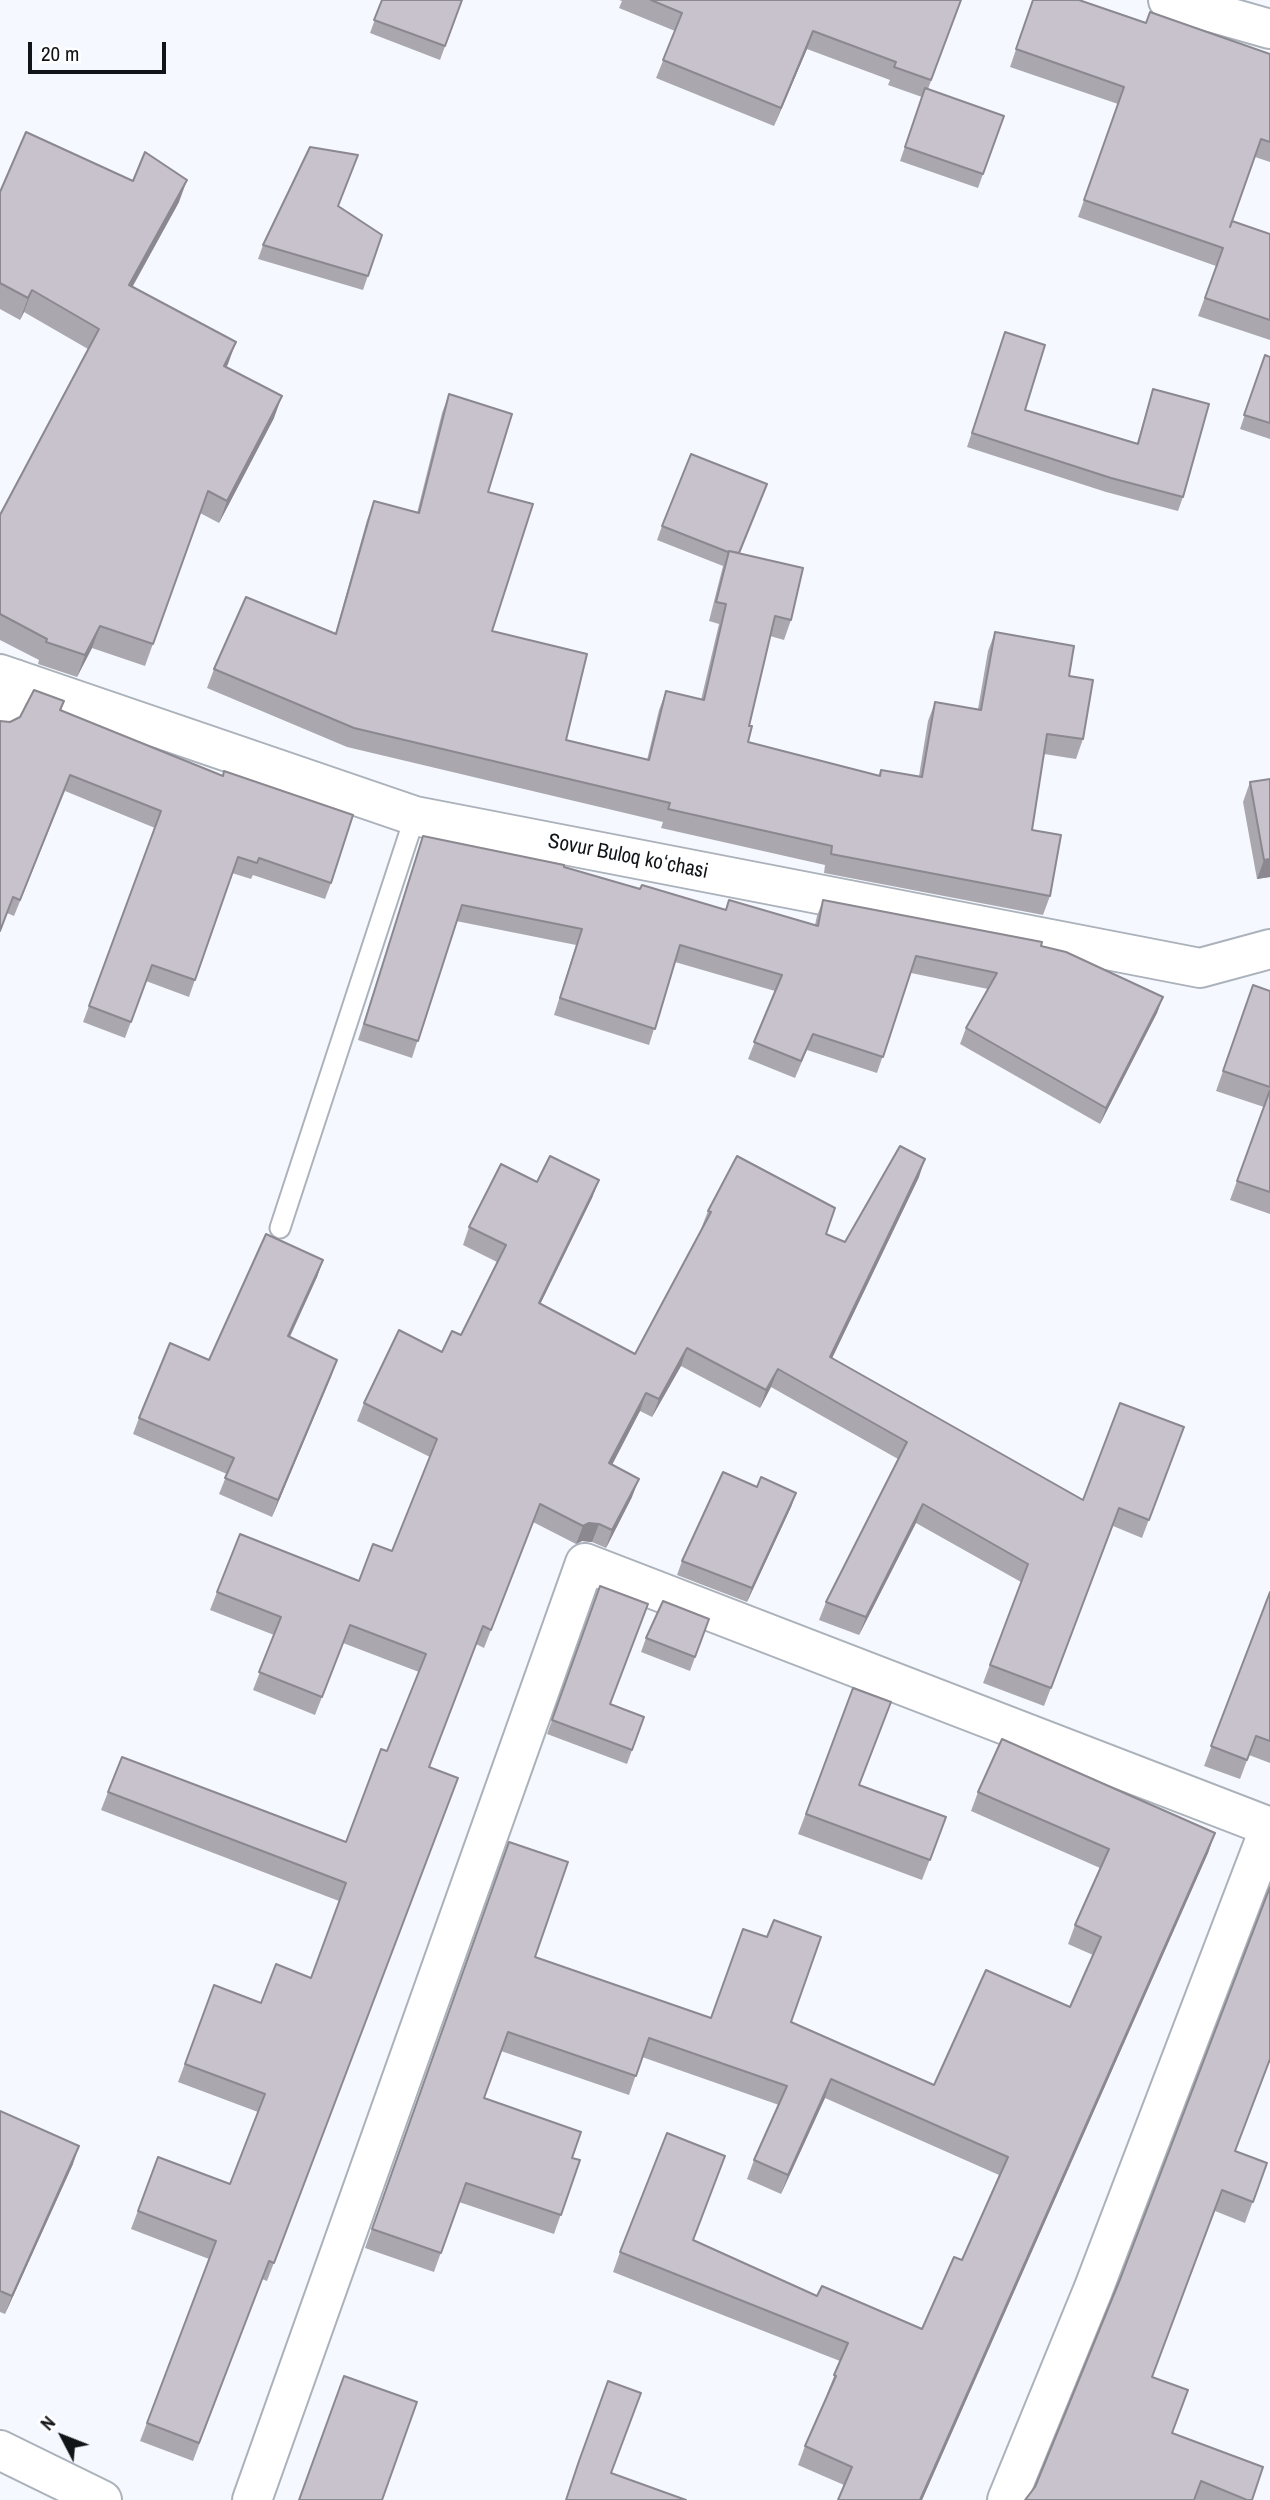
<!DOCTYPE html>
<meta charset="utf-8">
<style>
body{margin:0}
#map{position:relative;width:1270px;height:2500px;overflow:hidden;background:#f5f9ff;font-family:"Archivo Narrow",sans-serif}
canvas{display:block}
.north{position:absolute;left:28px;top:2402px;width:70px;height:70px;-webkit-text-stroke:5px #fff;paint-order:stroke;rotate:312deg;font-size:19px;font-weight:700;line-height:28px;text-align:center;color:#121518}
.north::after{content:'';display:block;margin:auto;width:24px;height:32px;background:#121518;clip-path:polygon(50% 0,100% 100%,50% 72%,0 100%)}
.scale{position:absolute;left:28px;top:42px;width:138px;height:32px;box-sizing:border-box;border:4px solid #121518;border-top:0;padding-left:9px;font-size:21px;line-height:24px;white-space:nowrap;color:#121518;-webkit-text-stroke:5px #fff;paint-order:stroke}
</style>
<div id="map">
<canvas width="1270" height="2500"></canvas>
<div class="north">N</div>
<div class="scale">20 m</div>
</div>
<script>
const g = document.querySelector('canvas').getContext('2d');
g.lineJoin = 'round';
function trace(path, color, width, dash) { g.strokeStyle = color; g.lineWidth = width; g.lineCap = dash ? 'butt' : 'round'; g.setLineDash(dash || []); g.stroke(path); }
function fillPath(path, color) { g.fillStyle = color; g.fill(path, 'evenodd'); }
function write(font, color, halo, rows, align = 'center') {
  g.font = font + ' "Archivo Narrow",sans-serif'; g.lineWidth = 7; g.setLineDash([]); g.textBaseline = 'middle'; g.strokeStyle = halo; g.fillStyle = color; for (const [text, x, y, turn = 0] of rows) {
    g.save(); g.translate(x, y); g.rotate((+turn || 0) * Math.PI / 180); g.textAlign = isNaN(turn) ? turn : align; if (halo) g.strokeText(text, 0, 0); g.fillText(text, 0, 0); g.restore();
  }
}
const service = new Path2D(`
 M280,1228L415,816`);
const minor = new Path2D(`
 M1168,0L1270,29
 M0,674L415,816L1200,968L1270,949
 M0,717L15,679
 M0,2450L102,2500
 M252,2500L585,1563L1270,1827
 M1007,2500L1093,2290L1270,1827`);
trace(service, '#acb2bb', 23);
trace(minor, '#acb2bb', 42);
trace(service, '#fff', 19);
trace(minor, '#fff', 38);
fillPath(new Path2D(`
 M382,0H462L440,60L370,33Z
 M619,0H961L928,89L1004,116L978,188L900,161L922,97L888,85L890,80L807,49L774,126L656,78L675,31L619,8L622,1Z
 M1033,0L1146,23L1270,54V162L1255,157L1230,227L1270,234V340L1198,316L1216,266L1078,217L1118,104L1010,67Z
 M0,192L179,202L133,286L226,367L274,418L219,523L200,513L145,666L92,648L77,677L38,664L39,660L0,640V515L88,349L24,312L20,320L0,309Z
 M338,206L382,235L363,290L258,259L263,245Z
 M1005,332L1025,410L1137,443L1153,389L1183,497L1178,511L1106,492L967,447Z
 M1265,355L1270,357V439L1240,429Z
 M449,394L488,492L492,631L566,740L647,760L659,710L666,691L701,700L719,624L709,621L723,566L657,540L662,526L739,554L791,620L784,640L770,636L749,726L748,742L878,776L881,770L919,776L928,721L935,702L978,709L988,651L995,632L1069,676L1083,739L1076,759L1044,754L1032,830L1050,896L1043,915L824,873L825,865L661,828L663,822L347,747L207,688L214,669L335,634L367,520L374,501L417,513L442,413Z
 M64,701L61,711L331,883L325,899L253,875L251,879L232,873L189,997L146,981L125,1038L83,1022L155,828L65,791L14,916L7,913L10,722Z
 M1270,779V877L1257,879L1243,802L1250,782Z
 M423,836L564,867L640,889L725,910L729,900L815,925L817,916L823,900L1041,946L1163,997L1157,1013L1100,1124L960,1044L966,1028L988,989L911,973L877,1073L807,1050L795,1078L748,1059L775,991L675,962L649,1045L554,1015L576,945L456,921L412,1058L358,1040Z
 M1253,985L1270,991V1214L1230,1200L1264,1107L1216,1091Z
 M919,1177L832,1358L1083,1500L1184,1427L1142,1538L1113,1526L1044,1706L983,1683L1021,1582L916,1523L859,1635L819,1620L826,1602L898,1459L771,1387L760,1408L681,1366L652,1417L640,1411L612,1465L632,1497L606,1548L592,1542L582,1541L576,1544L533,1522L484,1648L476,1644L429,1767L458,1778L267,2281L262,2279L193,2461L140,2441L209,2259L131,2229L158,2157L230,2184L258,2112L178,2082L214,1985L261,2003L311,1978L339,1901L101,1810L108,1792L346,1842L387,1751L419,1672L343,1643L315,1715L253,1690L274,1635L210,1610L217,1592L359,1581L392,1551L430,1457L357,1421L364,1403L442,1352L461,1335L497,1262L463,1245L469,1227L537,1182L599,1180L592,1198L540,1304L635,1354L702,1229H701L708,1211L826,1234L845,1242Z
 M323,1260L317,1277L290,1337L337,1360L272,1517L219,1494L227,1474L133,1434L139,1418L209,1360Z
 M757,1487L796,1493L791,1507L747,1602L677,1575L682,1561Z
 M600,1586L610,1704L644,1717L627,1764L547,1734Z
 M1270,1592V1763L1249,1755L1240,1779L1204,1766Z
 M709,1619L690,1671L641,1652L646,1638Z
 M853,1688L860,1786L946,1817L922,1880L798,1834Z
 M978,1792L1215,1833L1208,1853L922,2500H838L844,2485L798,2465L805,2446L828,2395L827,2394L840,2361L613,2272L620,2252L693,2240L817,2296L922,2329L962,2260L999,2175L825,2098L781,2194L747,2179L754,2160L779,2105L642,2057L629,2095L501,2051L484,2098L572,2158L580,2160L554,2234L459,2202L434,2272L365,2248L509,1842L535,1957L711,2018L791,2022L934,2085L1070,2007L1093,1955L1068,1944L1075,1925L1100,1868L971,1811Z
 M1270,1887V2063H1269L1235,2151L1267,2163L1245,2223L1215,2211L1152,2377L1172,2433L1252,2500H1025L1035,2487L1121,2277Z
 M0,2111L73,2164L5,2314L0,2312Z`), '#aba7af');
fillPath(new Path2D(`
 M813,31L807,49L774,126L781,108Z
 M187,180L179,202L121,307L129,285Z
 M32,290L24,312L20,320L28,298Z
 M236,342L228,364L216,388L224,366Z
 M282,396L274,418L219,523L227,501Z
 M100,626L92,648L77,677L85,655Z
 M1270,859V877L1257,879L1264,860Z
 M1163,997L1157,1013L1100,1124L1106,1108Z
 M925,1159L919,1177L824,1375L830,1357Z
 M599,1180L592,1198L532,1321L539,1303Z
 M323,1260L317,1277L282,1353L288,1336Z
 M687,1348L681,1366L652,1417L659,1399Z
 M337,1360L331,1377L272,1517L278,1500Z
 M778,1369L771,1387L760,1408L766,1390Z
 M646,1393L640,1411L603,1482L609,1463Z
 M639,1479L632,1497L606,1548L612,1530Z
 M796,1493L791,1507L747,1602L752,1588Z
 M923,1504L916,1523L859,1635L866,1617Z
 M589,1523L599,1524L592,1542L582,1541L576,1544L583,1526Z
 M1215,1833L1208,1853L922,2500H920Z
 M831,2079L825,2098L781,2194L788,2175Z
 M79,2146L73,2164L5,2314L12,2296Z`), '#8b888f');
const building = new Path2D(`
 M382,0H462L445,46L374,20Z
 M651,0H961L931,80L894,67L896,62L813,31L781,108L663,60L682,13Z
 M1033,0H1079L1146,23L1150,12L1270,54V142L1261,139L1230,227L1232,221L1270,234V320L1205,298L1223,248L1084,200L1124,87L1016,49Z
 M925,88L1004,116L983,174L905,147Z
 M26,132L133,181L145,152L187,180L129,285L236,342L224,366L282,396L227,501L208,491L153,644L100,626L85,655L46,642L47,639L0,614V515L99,329L32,290L28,298L0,283V192Z
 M310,147L358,155L338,206L382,235L368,276L263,245Z
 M1005,332L1045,345L1025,410L1138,444L1153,389L1209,404L1183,497L1111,478L972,433Z
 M1265,355L1270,357V423L1244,415Z
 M449,394L512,414L488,492L533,504L492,631L587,654L566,740L649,760L666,691L704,700L726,604L716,602L729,551L803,568L791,620L775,616L749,726H752L748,742L880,776L881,770L922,777L935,702L981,710L995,632L1074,646L1069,676L1093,680L1083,739L1047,734L1032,830L1061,835L1050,896L831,854L832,846L668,809L670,803L354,728L214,669L246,597L336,634L374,501L419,513Z
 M691,454L767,484L739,553L729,551L728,552L662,526Z
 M34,690L64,701L60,710L223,776L224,771L353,815L331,883L259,858L257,863L238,857L195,980L152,965L131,1022L89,1006L161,811L70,775L20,900L13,897L0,931V721L10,722L20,717Z
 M1270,779V859L1264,860L1250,782Z
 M423,836L564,865V867L640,889L642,885L726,910L729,900L818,926L823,900L1042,942L1041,946L1066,952L1163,997L1106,1108L966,1028L997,973L916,956L883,1057L813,1034L801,1061L754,1042L782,975L680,945L655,1029L560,998L582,929L462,905L418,1041L364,1024Z
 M1253,985L1270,991V1087L1223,1071Z
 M1270,1090V1192L1237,1181Z
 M900,1146L925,1159L830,1357L1083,1500L1120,1403L1184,1427L1149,1520L1119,1508L1051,1688L990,1665L1028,1564L923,1504L866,1617L826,1602L907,1442L778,1369L766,1390L687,1348L659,1399L646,1393L609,1463L639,1479L612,1530L599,1524L589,1523L583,1526L540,1504L491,1630L483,1626L429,1767L458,1778L274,2263L269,2261L199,2443L147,2423L216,2241L138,2211L158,2157L230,2184L265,2094L185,2064L214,1985L261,2003L276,1964L311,1978L346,1883L108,1792L122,1757L346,1842L381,1749L387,1751L426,1654L350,1625L322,1697L259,1672L281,1617L217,1592L240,1534L359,1581L373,1544L392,1551L437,1439L364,1403L399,1330L442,1352L452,1331L461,1335L506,1245L469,1227L501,1164L537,1182L550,1156L599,1180L539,1303L635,1354L711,1212L708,1211L737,1156L835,1208L826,1234L845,1242Z
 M266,1234L323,1260L288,1336L337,1360L278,1500L225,1478L234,1458L139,1418L170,1343L209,1360Z
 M723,1472L757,1487L761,1477L796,1493L752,1588L682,1561Z
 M600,1586L648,1604L610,1704L644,1717L632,1750L552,1720Z
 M1270,1592V1741L1256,1736L1247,1760L1211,1746Z
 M663,1601L709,1619L695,1657L646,1638Z
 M853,1688L891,1702L859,1785L946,1817L930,1860L806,1814Z
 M1002,1739L1215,1833L920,2500H838L852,2467L805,2446L836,2376L834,2375L848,2343L620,2252L667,2133L725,2156L693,2240L817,2296L822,2286L922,2329L954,2257L962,2260L1008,2157L831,2079L788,2175L754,2160L787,2086L649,2038L636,2076L508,2032L484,2098L581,2132L572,2158L580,2160L561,2215L466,2183L441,2253L372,2229L509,1842L568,1862L535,1957L711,2018L743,1929L767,1937L774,1920L821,1937L791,2022L934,2085L986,1970L1070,2007L1101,1937L1075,1925L1109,1849L978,1792Z
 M1270,1887V2059L1235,2151L1267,2163L1253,2202L1222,2190L1152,2377L1188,2390L1172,2433L1263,2467L1252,2500H1247L1201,2481L1194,2500H1025L1035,2487L1121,2277Z
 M0,2111L79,2146L12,2296L0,2291Z
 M344,2376L417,2402L382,2500H299Z
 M608,2381L641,2393L611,2473L686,2500H566L579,2461Z`);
fillPath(building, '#c7c2cc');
trace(building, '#8b888f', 2);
write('21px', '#121518', '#fff', [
 ["Sovur Buloq koʻchasi",628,857,11]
]);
</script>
